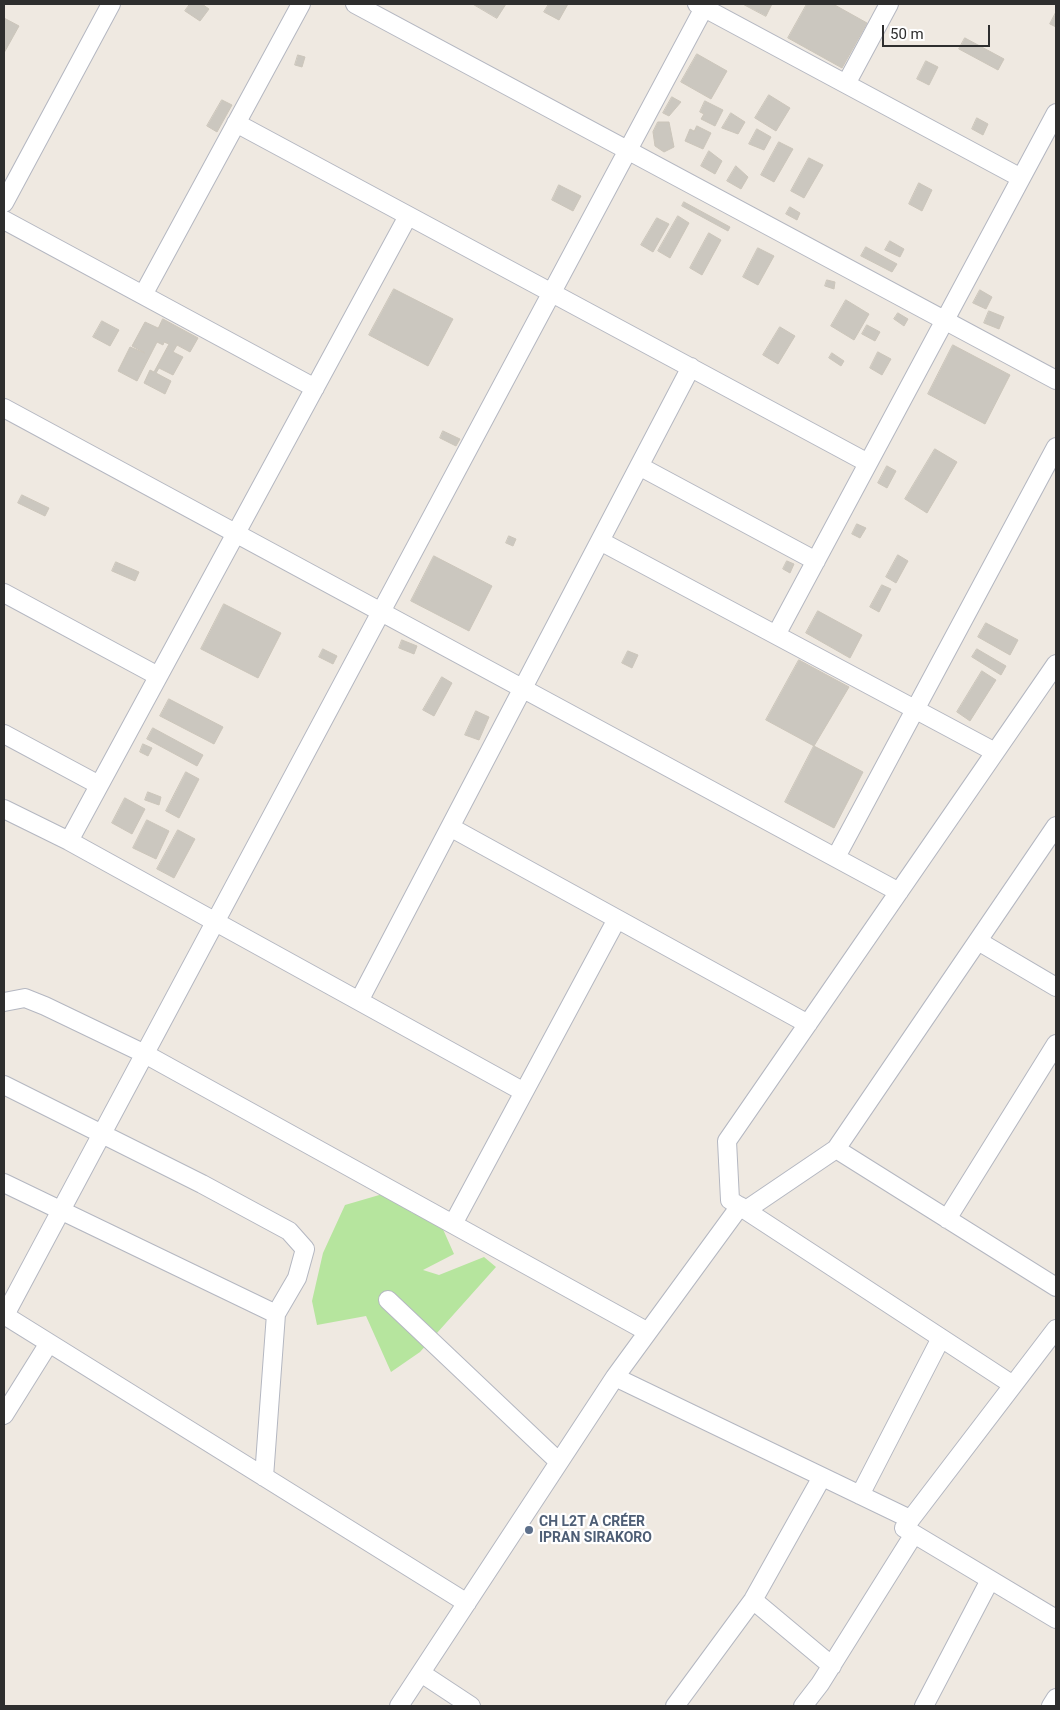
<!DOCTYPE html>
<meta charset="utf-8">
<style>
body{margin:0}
#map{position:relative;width:1060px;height:1710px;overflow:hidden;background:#efe9e1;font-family:Roboto,sans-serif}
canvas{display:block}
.frame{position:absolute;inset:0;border:5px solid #2e2e2e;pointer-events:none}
.scale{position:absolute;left:882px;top:25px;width:108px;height:22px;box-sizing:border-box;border:2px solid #2e2e2e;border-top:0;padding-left:6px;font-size:15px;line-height:18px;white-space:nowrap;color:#2e2e2e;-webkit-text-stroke:4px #fff;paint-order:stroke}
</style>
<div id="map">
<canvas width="1060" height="1710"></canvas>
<div class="frame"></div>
<div class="scale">50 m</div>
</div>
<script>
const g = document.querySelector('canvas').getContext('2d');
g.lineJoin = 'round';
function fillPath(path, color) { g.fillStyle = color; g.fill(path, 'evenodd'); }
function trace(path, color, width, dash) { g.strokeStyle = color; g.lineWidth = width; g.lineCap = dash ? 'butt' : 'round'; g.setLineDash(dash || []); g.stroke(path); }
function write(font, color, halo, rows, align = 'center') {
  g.font = font + ' Roboto,sans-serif'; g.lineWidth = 4.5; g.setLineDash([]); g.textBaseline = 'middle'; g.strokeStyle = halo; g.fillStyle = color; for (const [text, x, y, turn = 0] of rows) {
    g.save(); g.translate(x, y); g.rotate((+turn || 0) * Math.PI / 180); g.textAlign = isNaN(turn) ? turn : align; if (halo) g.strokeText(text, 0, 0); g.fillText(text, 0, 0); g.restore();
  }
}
fillPath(new Path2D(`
 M393,1191L412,1213L438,1218L454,1254L423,1270L439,1275L484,1257L496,1267L420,1352L391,1372L366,1316L317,1325L312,1301L323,1253L345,1205Z`), '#b6e59e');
const building = new Path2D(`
 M190,4H202L209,9L200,21L185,11Z
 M473,4H506L497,18Z
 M549,4H568L559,20L544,12Z
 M743,4H772L766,16Z
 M807,4H833L867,23L842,68L788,38Z
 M1056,12V27L1050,24Z
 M4,18L19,26L4,53Z
 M965,38L1004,59L998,70L959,49Z
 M697,54L727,71L711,99L681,82Z
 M298,55L305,57L302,67L295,65Z
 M926,61L938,67L929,85L917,79Z
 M769,95L790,108L776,131L755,118Z
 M672,97L681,102L669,116L663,113Z
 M222,100L232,105L217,132L207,126Z
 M705,101L723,110L715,126L701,119L704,114L700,112Z
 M731,113L745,122L738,134L722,128Z
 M977,118L988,124L983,135L972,129Z
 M658,122H669L674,147L664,152L655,146L653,132Z
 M697,126L711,133L703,149L685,141L690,129L694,131Z
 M757,129L771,137L764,150L749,144Z
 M779,142L793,149L774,182L761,175Z
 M709,151L722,161L715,174L701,166Z
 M809,158L823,165L804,198L791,191Z
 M736,166L748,177L741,189L727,181Z
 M919,183L932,190L922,211L909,204Z
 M559,185L581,196L573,211L552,200Z
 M684,202L730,227L728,231L682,206Z
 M790,207L800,213L797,220L786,214Z
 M678,216L689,223L670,258L658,251Z
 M657,218L669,224L653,252L641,245Z
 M709,233L721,240L702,275L690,268Z
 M890,241L904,249L900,257L885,250Z
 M866,247L897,264L892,272L861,256Z
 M758,248L774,256L758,285L743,277Z
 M827,280L835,282L834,289L825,286Z
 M394,289L453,319L428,366L369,335Z
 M980,290L992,297L986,309L973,303Z
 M846,300L869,314L854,340L831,326Z
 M989,311L1004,317L999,329L984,323Z
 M898,313L908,319L904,326L894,319Z
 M163,319L198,338L190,352L177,345L173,352L183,357L173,375L159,368L156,373L171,381L165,394L144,383L150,370L154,372L169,344L164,342L163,345L157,342L137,381L118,371L130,347L145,353L132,346L145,322L158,328Z
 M102,321L119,330L110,346L93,337Z
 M867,325L880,332L875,341L862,334Z
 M780,327L795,336L778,364L763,355Z
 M953,345L1010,375L985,424L928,394Z
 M878,352L891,359L882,375L870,368Z
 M832,353L844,361L841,366L829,358Z
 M443,431L460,439L456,446L440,438Z
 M935,449L957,462L927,513L905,499Z
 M887,466L896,471L887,488L878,483Z
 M22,495L49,508L45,516L18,503Z
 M857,524L866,528L860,538L852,534Z
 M509,536L516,539L513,546L506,543Z
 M898,555L908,561L896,583L886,577Z
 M434,556L492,586L469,631L411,601Z
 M787,561L794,564L790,573L783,569Z
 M116,562L139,572L135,581L112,571Z
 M882,585L891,589L879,612L870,607Z
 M224,604L281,633L258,678L201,649Z
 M818,611L862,635L850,658L806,633Z
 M986,623L1018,640L1010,655L978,637Z
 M402,640L417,646L414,654L399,648Z
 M323,649L337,656L333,664L319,657Z
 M977,649L1006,666L1001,675L972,657Z
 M628,651L638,655L632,668L622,663Z
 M799,660L849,687L814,746L766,720Z
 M982,671L996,680L970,721L957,712Z
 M442,677L452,683L434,716L423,710Z
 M169,699L223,727L214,744L160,716Z
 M476,711L489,717L479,740L465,735Z
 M153,728L203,755L197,766L147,739Z
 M143,744L152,748L148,756L140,752Z
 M814,746L863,772L834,828L785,802Z
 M186,772L199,779L179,818L166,811Z
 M148,792L161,797L159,805L145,800Z
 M125,798L145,809L132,834L112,823Z
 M147,820L169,831L156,859L133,848Z
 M178,830L195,839L174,878L157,869Z`);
fillPath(building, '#cbc7bf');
trace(building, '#cbc5ba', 1);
const street = new Path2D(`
 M355,4L1056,380
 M697,4L1021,178
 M846,84L889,4
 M236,123L868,463
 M4,203L111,4
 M4,220L315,388
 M143,295L301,4
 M4,408L899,892
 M639,466L816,561
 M600,541L995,752
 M4,593L158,676
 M776,635L1056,113
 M4,734L99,785
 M4,809L69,841L524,1092
 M450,827L808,1024
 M69,841L408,216
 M836,857L1056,447
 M978,941L1056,987
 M359,1001L691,367
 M4,1002L25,998L45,1006L145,1054L648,1332
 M4,1085L202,1184L289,1231L305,1249L297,1278L276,1314L264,1477
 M836,1149L1056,1287
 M4,1183L276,1314
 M746,1210L836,1149L1056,826
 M947,1219L1056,1044
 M453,1224L617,919
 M388,1300L559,1462
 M4,1315L467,1603
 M5,1315L706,4
 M1056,1329L904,1528L1056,1619
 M615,1377L910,1519
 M1013,1385L730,1200L727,1141L1056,664
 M4,1415L49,1343
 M860,1495L941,1338
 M753,1600L832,1666
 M421,1673L471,1706
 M399,1706L615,1377L740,1206
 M675,1706L753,1600L822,1477
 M803,1706L820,1684L914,1534
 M924,1706L990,1580
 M1051,1706L1056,1698`);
trace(street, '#b4b7c1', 20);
trace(street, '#fff', 18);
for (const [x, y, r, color] of [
 [529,1530,5,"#5c6f8a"]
]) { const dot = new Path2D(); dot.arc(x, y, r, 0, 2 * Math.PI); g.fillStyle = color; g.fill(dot); trace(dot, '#fff', 2); }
write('bold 14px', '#4e5e75', '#fff', [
 ["CH L2T A CRÉER",539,1522],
 ["IPRAN SIRAKORO",539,1538]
], 'left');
</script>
